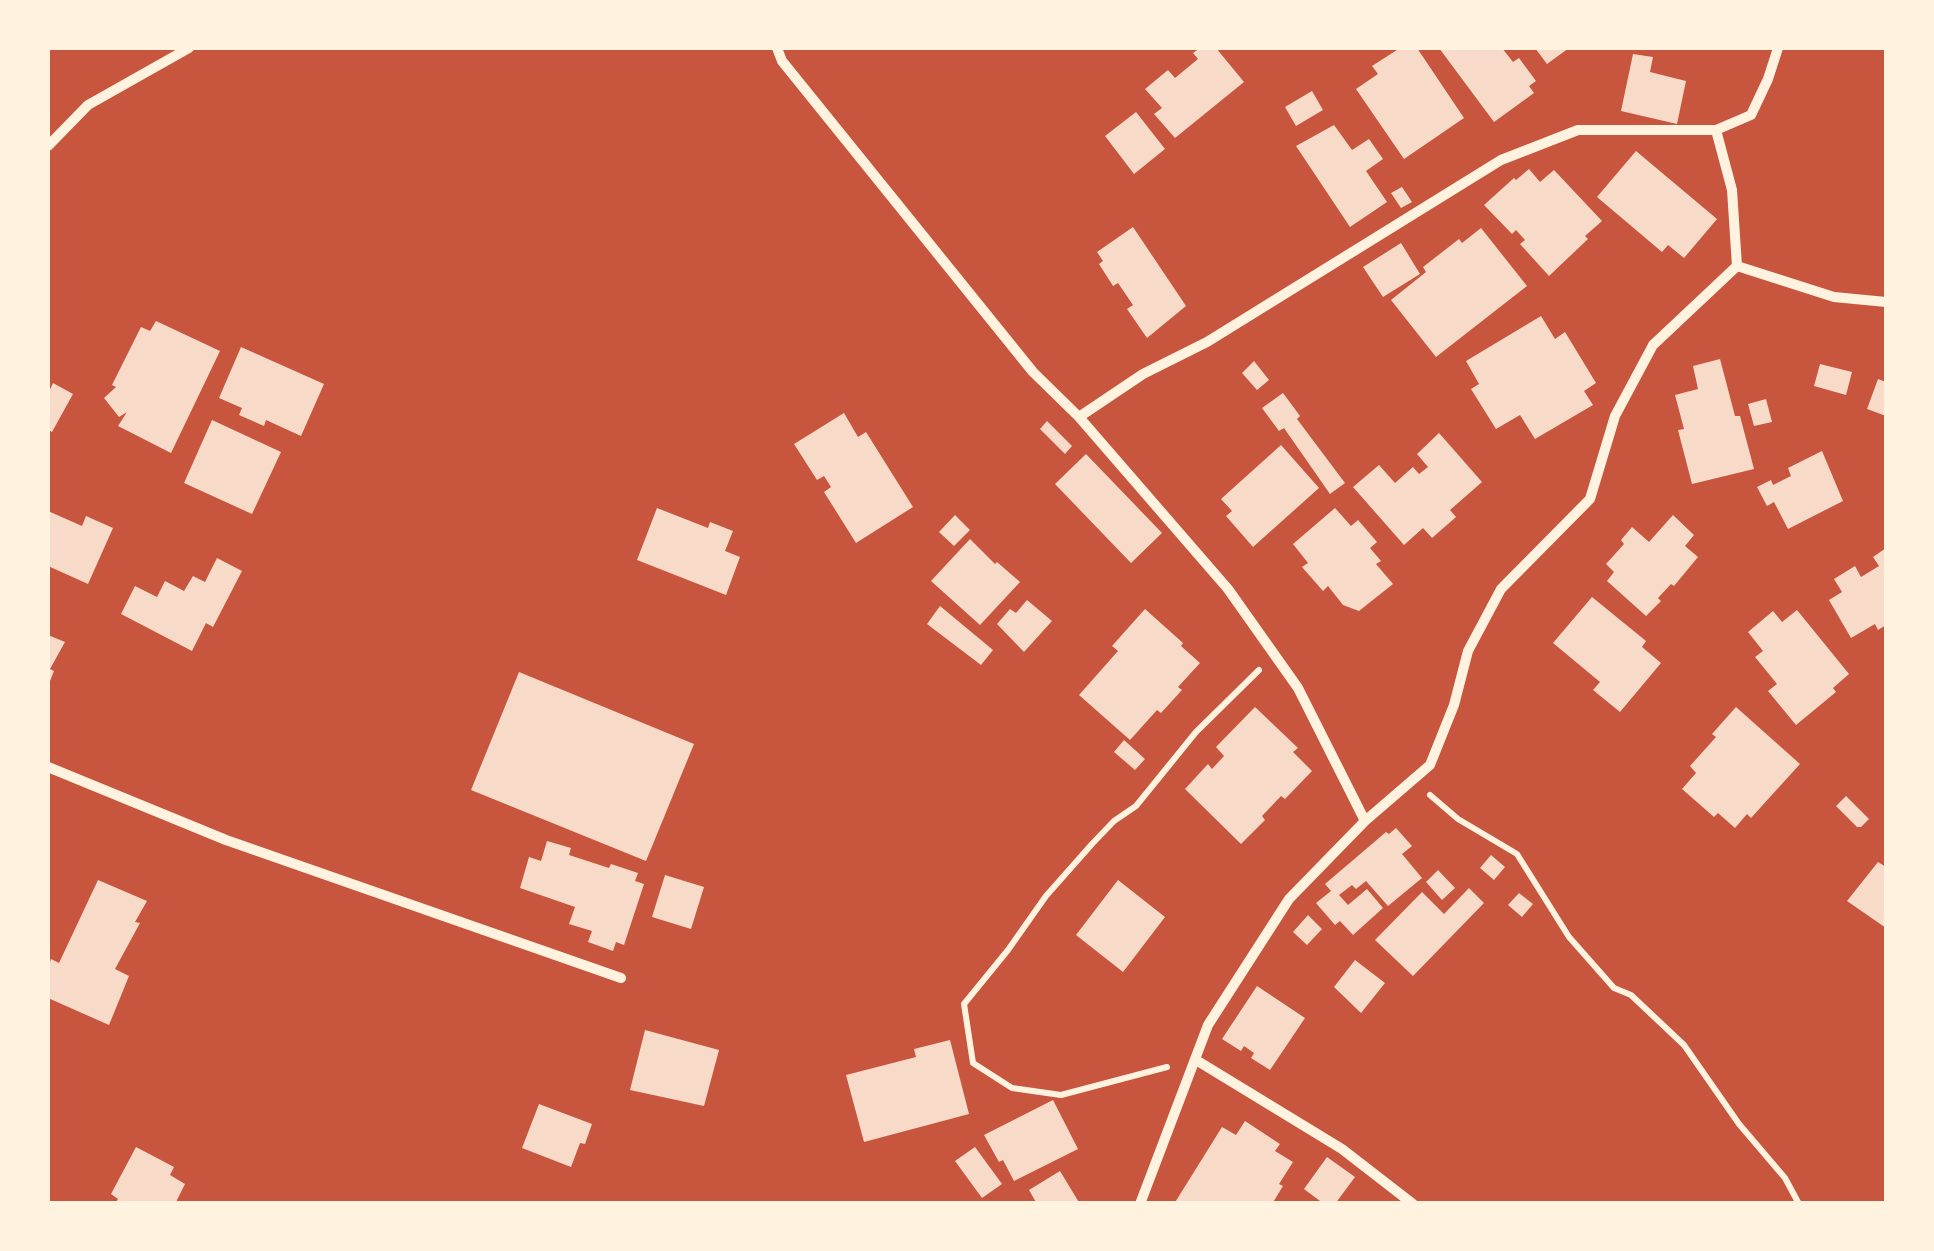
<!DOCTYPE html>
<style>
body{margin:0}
#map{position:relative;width:1934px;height:1251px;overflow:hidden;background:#c8553d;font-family:"Libre Baskerville",serif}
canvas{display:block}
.frame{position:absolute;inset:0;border:50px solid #fff3e0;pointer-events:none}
</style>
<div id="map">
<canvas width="1934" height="1251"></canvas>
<div class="frame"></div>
</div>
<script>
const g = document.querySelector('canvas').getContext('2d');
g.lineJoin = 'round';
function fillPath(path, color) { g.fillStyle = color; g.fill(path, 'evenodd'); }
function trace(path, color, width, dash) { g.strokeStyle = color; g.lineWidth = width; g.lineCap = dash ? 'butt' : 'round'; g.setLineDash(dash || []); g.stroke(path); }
fillPath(new Path2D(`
 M1200,48H1216L1244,82L1175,138L1154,114L1162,108L1145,89L1168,70L1175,78L1198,59L1193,53Z
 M1400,48H1417L1464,118L1404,159L1356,89L1378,74L1372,66Z
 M1439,48H1502L1513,62L1519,58L1536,81L1529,86L1534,93L1494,122Z
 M1535,48H1569L1547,64Z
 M1633,54L1653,57L1650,72L1686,81L1677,124L1621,111Z
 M1312,91L1323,110L1296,126L1285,107Z
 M1136,112L1165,149L1134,174L1105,136Z
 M1334,125L1352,150L1369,139L1383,159L1366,171L1387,202L1350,227L1296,146Z
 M1636,151L1717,219L1684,258L1668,245L1662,252L1597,197Z
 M1529,169L1540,182L1554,170L1602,221L1585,236L1588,239L1549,276L1520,244L1525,240L1516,230L1512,234L1484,205L1514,178L1516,180Z
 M1402,187L1412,202L1401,208L1391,193Z
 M1133,227L1186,306L1147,338L1127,309L1133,305L1118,283L1113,286L1099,264L1103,261L1097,252Z
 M1481,228L1527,286L1436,357L1391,300L1426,272L1423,267L1459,239L1462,243Z
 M1401,243L1420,274L1383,297L1363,267Z
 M1541,316L1555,339L1565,332L1596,383L1584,391L1593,405L1535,439L1520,415L1496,429L1471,389L1479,384L1466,361Z
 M156,321L220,351L171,453L118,426L127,412L119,417L104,398L116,387L112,385L141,327L150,331Z
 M241,347L324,384L301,436L266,420L264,426L239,415L242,408L219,398Z
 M1720,359L1735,416H1740L1754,469L1692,484L1678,430L1684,429L1675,395L1698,389L1693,366Z
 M1254,361L1269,380L1257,390L1242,373Z
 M1820,364L1852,372L1846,395L1814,386Z
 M1878,379L1886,382V416L1867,409Z
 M53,383L73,394L52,432L48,430V394Z
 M1283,393L1300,416L1297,419L1345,483L1330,494L1284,428L1279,431L1262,408Z
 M1766,399L1772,422L1754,426L1748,404Z
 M844,413L858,437L866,432L913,507L856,543L824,492L831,487L824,476L817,480L794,444Z
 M212,420L281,452L252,514L184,483Z
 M1047,421L1072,446L1065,454L1040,429Z
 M1439,433L1482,482L1450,510L1456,517L1432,538L1423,528L1404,545L1353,487L1379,465L1395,483L1413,467L1419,474L1428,467L1417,454Z
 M1281,445L1319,488L1253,547L1226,516L1232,511L1221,499Z
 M1822,451L1843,501L1788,529L1774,502L1767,506L1757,487L1771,480L1773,485L1791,476L1788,468Z
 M1086,454L1162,533L1131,563L1055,484Z
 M657,508L708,528L710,522L733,531L725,551L740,557L726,595L637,560Z
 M1335,508L1351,526L1358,520L1377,542L1370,548L1381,561L1376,564L1393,584L1359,611L1343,605L1328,586L1323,591L1302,567L1308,563L1293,544Z
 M48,511L82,526L86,516L113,528L88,584L48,566Z
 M955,515L970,530L954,546L939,532Z
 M1673,515L1694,535L1685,546L1698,557L1674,586L1671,584L1658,598L1661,601L1646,616L1607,581L1614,572L1606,564L1624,544L1621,540L1632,527L1649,542Z
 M970,539L995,564L997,562L1020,582L980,625L931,581Z
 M1886,548V625L1878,630L1875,624L1851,638L1829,600L1842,592L1834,579L1855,566L1861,577L1879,566L1873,557Z
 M217,558L242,571L213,627L206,623L192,651L121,614L135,586L157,597L165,581L184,591L193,576L205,582Z
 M1592,597L1646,641L1642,647L1661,663L1620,712L1593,690L1600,682L1553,643Z
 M1027,600L1052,621L1024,652L997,624L1010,609L1016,613Z
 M940,606L993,650L981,665L927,624Z
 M1145,609L1183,643L1181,646L1200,663L1178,687L1182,690L1161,713L1157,710L1130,740L1079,695L1118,651L1112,646Z
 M1797,610L1849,674L1833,688L1836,692L1796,725L1768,691L1777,684L1755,657L1763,651L1748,632L1773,611L1782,622Z
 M48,635L65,642L50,669L54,671L48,686Z
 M519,672L694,744L646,861L471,790Z
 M1255,707L1298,748L1293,752L1312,771L1285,799L1281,796L1262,816L1265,820L1241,844L1185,789L1208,764L1212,769L1224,756L1216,747Z
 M1736,707L1800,764L1751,818L1747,814L1735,828L1718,813L1714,817L1682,789L1696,773L1690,766L1716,737L1712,734Z
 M1124,740L1145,759L1135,770L1114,752Z
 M1846,796L1869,819L1861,827H1857L1836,806Z
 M1396,828L1412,846L1402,854L1422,878L1388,906L1366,881L1356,889L1352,885L1339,895L1348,905L1367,889L1383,908L1353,935L1340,921L1335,925L1316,903L1331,891L1325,884L1386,832L1389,834Z
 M547,841L571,848L569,855L609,868L611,864L638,873L635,881L644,884L624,945L616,942L613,951L588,942L592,931L569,924L575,907L520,888L529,857L541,861Z
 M1491,855L1505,867L1494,880L1480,868Z
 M1878,862L1886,867V928L1847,901Z
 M1438,870L1455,888L1442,900L1426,882Z
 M665,875L704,887L691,929L652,917Z
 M98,880L147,901L135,922L140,923L115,969L129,976L109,1025L48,998V968L51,959L59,963Z
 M1118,880L1165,917L1123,972L1076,935Z
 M1469,888L1484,903L1413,976L1375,940L1422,892L1444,914Z
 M1519,893L1533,904L1522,917L1508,905Z
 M1308,915L1322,929L1307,945L1293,932Z
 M1355,960L1385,983L1361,1013L1334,987Z
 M1257,986L1305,1018L1270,1070L1251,1058L1254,1053L1244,1046L1241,1051L1222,1039Z
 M645,1030L719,1050L704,1106L630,1090Z
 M950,1040L969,1114L864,1142L846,1075L916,1057L914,1049Z
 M1053,1100L1078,1149L1014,1181L1003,1160L999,1162L984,1135Z
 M539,1104L592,1124L585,1144L580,1143L571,1167L522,1148Z
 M1245,1121L1280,1144L1275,1151L1293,1162L1279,1184L1283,1186L1272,1204H1174L1222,1127L1236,1135Z
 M136,1147L174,1167L170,1175L185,1184L175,1204H115L118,1199L111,1194Z
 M975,1147L1002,1184L982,1198L955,1161Z
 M1327,1157L1355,1177L1335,1204H1324L1304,1189Z
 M1060,1171L1080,1204H1037L1029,1190Z`), '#f7dbc8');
trace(new Path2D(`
 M1430,795L1458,819L1517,854L1569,937L1614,988L1631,995L1684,1045L1739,1124L1785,1178L1799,1204
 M1167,1067L1061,1095L1012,1088L973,1063L964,1004L1008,950L1046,896L1092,844L1114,821L1136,806L1196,732L1259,670`), '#fff3e0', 6);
trace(new Path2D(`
 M777,48L782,61L1033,372L1079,417L1228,589L1298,688L1365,821
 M1716,130L1751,115L1768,79L1778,48
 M48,146L88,105L189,48
 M1079,417L1143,374L1207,342L1501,160L1578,130H1716L1732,190L1737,266
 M48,767L226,840L621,978
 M1196,1060L1342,1149L1413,1204
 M1140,1204L1208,1025L1289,899L1365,821L1430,765L1454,705L1468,651L1501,589L1590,499L1615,416L1653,345L1737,266L1834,297L1886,302`), '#fff3e0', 10);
</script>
